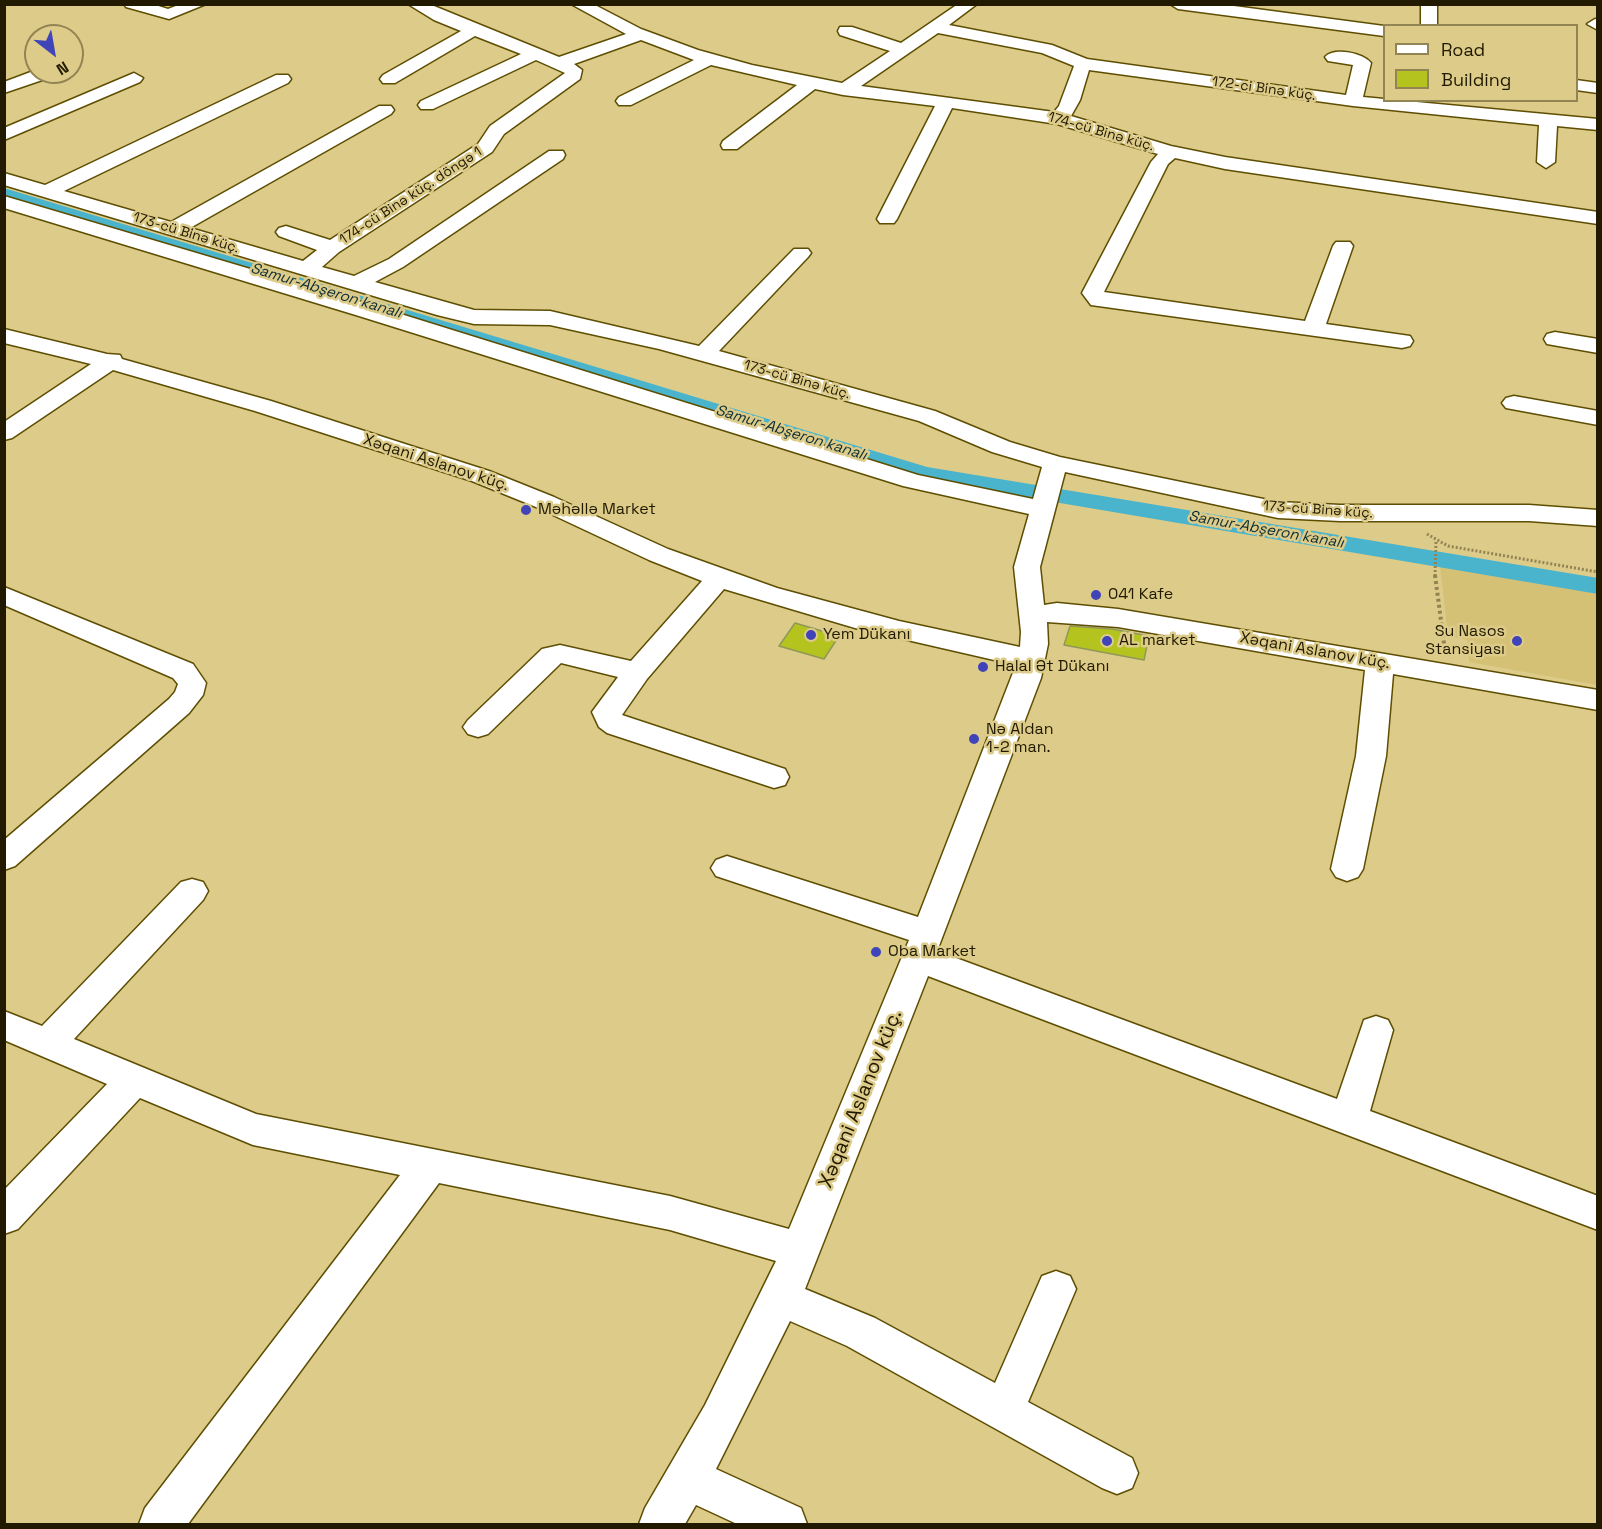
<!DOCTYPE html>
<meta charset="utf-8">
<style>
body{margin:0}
#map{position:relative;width:1602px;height:1529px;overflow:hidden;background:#ddcb89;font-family:"Space Grotesk",sans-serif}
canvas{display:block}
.frame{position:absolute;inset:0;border:6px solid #211a01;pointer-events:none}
.legend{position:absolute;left:1383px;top:24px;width:195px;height:78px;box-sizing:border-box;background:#ddcb89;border:2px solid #928453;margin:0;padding:8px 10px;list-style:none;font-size:18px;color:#211a01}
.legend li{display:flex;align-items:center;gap:12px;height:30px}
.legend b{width:30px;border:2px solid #928453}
.north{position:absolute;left:24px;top:24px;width:60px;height:60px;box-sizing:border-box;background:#ddcb89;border:2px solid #928453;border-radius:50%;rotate:149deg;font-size:16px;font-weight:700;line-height:24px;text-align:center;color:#211a01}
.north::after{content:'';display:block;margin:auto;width:21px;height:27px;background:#3f44b9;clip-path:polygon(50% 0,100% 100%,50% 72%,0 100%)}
</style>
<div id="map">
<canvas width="1602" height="1529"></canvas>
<div class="frame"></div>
<ul class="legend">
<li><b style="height:8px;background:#fff"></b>Road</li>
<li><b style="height:16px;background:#b5c31f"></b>Building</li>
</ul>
<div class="north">N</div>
</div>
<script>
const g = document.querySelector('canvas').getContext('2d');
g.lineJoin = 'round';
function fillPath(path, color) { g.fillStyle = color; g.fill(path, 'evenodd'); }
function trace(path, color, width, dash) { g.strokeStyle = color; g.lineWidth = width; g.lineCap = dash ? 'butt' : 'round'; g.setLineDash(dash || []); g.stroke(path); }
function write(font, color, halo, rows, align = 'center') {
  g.font = font + ' "Space Grotesk",sans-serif'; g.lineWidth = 5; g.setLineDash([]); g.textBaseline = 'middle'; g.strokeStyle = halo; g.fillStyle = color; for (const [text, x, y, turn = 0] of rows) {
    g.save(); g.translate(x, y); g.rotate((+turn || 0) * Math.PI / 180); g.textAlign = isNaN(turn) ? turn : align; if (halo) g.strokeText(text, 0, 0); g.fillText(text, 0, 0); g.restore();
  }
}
fillPath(new Path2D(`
 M1440,566L1597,593V685L1469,662L1467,640L1448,636Z`), '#d5c176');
fillPath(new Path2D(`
 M4,188L927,467L1598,578V594L924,480L4,199Z`), '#4ab4cc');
const building = new Path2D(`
 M795,623L839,636L824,659L779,646Z
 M1070,626L1112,629L1149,636L1144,660L1064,645Z`);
fillPath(building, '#b5c31f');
trace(building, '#909859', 1.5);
const minor = new Path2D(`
 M124,4H152L168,9L181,4H206L169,19L126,7Z
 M408,4H429L559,57L626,34L571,4H593L641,29L698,50L752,65L842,83L890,51L840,35L838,31L840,27H852L901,43L958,4H977L949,25L1052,45L1087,59L1346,95L1353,65L1328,61L1325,57C1334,47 1363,53 1371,63L1363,97L1598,119V130L1557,126L1555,162L1546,168L1537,162L1539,125L1353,106L1089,70L1080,100L1071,116L1171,146L1225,157L1598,212V224L1225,169L1175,158L1168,164L1104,292L1305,321L1333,246L1336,242H1350L1353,246L1326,324L1410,336L1413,341L1410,346L1402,348L1091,305L1082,293L1151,162L1158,154L1057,124L952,108L897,219L894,223H880L877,219L935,106L843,95L815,89L737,149H723L721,145L723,141L797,85L711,65L631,105H619L616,101L619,97L694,60L641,40L574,64L582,70L580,79L504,134L492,152L339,252L322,267L354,276L389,259L549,151H563L565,155L563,159L403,267L375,282L474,310L550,311L699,346L794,249H808L811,253L808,257L719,351L935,411L1010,442L1060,457L1278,502L1340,505H1529L1598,510V526L1529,521H1340L1278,518L1065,472L1040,567L1044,605L1057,603L1118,609L1598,690V710L1393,674L1386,756L1363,869L1358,877L1347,881L1336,877L1331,869L1356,756L1365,670L1118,627L1047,622L1048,644L1041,678L937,951L1337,1099L1364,1020L1376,1016L1388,1020L1393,1030L1370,1111L1598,1196V1230L928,976L805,1289L875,1318L995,1383L1042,1276L1056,1271L1070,1276L1076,1289L1028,1402L1132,1458L1138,1473L1132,1488L1117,1494L1102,1488L847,1346L790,1321L716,1469L801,1508L807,1524H737L696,1505L685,1524H639L645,1508L705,1405L776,1261L670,1230L439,1183L188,1524H139L145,1508L400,1175L253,1145L140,1098L18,1229L4,1234V1190L107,1084L4,1040V1011L42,1026L181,882L192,879L203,882L208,891L203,900L74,1039L256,1114L670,1196L789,1229L909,940L716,876L711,868L716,860L727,856L918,917L1016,665L855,628L724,589L647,679L622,715L785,769L789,777L785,785L774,788L607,733L599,727L592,712L618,677L561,663L488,734L478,737L468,734L463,727L468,720L542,649L560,645L631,661L702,581L649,560L536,507L472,481L255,411L113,370L12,438L4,440V422L91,364L4,343V329L107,354L120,355L122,359L271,401L489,471L554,497L668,549L777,588L899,621L1020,647L1021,632L1014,567L1029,514L903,486L359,316L4,208V196L375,306L918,475L1033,499L1042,467L992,452L919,421L659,349L550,325L474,324L437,315L4,185V173L45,185L276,75H288L291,79L288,83L64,191L171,222L379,106H391L394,110L391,114L190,228L303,261L317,250L279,236L276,232L279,228L286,226L330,240L478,144L490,126L565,73L536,60L433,109H421L418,105L421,101L521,54L475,36L395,83H383L380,79L383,75L461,31L434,20ZM938,33L1042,53L1074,66L1059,106L1054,112L861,86Z
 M1170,4H1219L1384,26V36L1178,9Z
 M1421,4H1437V26H1421Z
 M1595,19L1598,20V30L1587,24Z
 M36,70L57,72L54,76L4,93V82Z
 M134,73L143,78L140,82L4,140V128Z
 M1576,80L1598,83V93L1576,90Z
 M1555,332L1598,339V353L1547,344L1544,339L1547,334Z
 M1514,396L1598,411V425L1506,408L1502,403L1506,398Z
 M4,587L193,664L206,683L203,695L189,713L15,866L4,870V840L169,699L175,692L178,684L173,678L4,605Z`);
trace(minor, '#5e4e02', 3);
trace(new Path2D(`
 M1427,534L1448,546L1598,572
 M1435,576L1436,541`), '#918452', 3, [2, 2]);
trace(new Path2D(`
 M1435,575L1445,651`), '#918452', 4, [3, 3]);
fillPath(minor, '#fff');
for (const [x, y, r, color] of [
 [526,510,6,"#3f44b9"],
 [1096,595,6,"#3f44b9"],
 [811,635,6,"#3f44b9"],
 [1107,641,6,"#3f44b9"],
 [1517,641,6,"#3f44b9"],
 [983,667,6,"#3f44b9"],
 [974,739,6,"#3f44b9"],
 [876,952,6,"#3f44b9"]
]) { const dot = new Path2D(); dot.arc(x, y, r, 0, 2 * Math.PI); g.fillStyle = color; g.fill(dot); trace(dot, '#ddcb89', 2); }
write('14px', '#211a01', '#ddcb89', [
 ["172-ci Binə küç.",1264,89,8],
 ["174-cü Binə küç.",1101,132,16],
 ["174-cü Binə küç. döngə 1",411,196,-33],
 ["173-cü Binə küç.",186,233,17],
 ["173-cü Binə küç.",797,380,16],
 ["173-cü Binə küç.",1318,510,4]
]);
write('italic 15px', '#0d2e35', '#ddcb89', [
 ["Samur-Abşeron kanalı",326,291,17],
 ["Samur-Abşeron kanalı",791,433,17],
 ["Samur-Abşeron kanalı",1266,530,10]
]);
write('16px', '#211a01', '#ddcb89', [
 ["Xəqani Aslanov küç.",436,463,18],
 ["Xəqani Aslanov küç.",1315,651,10]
]);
write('16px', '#211a01', '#ddcb89', [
 ["Məhəllə Market",538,510],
 ["041 Kafe",1108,595],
 ["Su Nasos",1505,632,"right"],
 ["Stansiyası",1505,650,"right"],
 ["Yem Dükanı",823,635],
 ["AL market",1119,641],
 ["Halal Ət Dükanı",995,667],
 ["Nə Aldan",986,730],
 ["1-2 man.",986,748],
 ["Oba Market",888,952]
], 'left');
write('20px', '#211a01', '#ddcb89', [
 ["Xəqani Aslanov küç.",861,1099,-68]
]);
</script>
